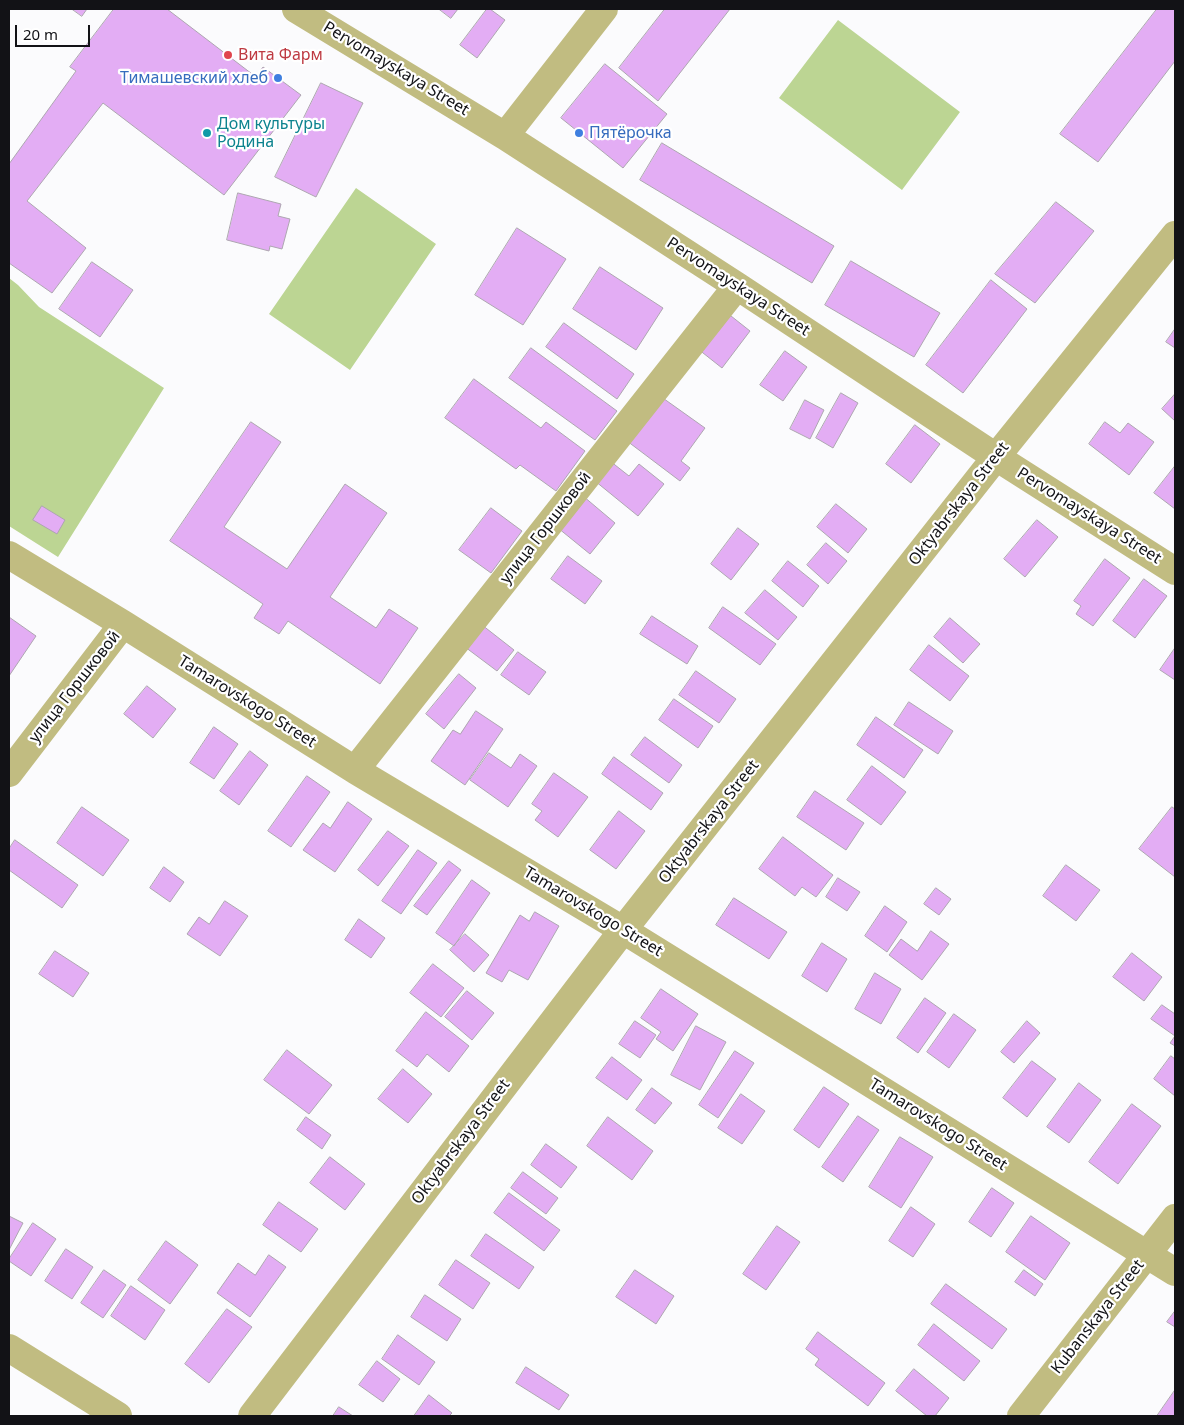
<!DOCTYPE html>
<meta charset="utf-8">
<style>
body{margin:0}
#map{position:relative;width:1184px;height:1425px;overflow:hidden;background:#fbfbfd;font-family:"Noto Sans",sans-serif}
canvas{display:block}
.frame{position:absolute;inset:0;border:10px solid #121216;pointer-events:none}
.scale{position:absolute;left:15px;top:25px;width:75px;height:22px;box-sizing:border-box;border:2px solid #121216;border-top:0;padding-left:6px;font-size:15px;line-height:18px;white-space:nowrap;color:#121216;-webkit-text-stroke:4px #fff;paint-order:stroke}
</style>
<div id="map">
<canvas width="1184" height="1425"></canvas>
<div class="frame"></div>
<div class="scale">20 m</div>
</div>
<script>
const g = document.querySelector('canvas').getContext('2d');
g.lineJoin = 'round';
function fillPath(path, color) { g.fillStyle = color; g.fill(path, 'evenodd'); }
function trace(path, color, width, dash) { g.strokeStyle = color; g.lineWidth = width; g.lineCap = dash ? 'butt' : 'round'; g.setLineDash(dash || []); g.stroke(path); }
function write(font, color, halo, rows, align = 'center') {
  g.font = font + ' "Noto Sans",sans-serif'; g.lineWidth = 4.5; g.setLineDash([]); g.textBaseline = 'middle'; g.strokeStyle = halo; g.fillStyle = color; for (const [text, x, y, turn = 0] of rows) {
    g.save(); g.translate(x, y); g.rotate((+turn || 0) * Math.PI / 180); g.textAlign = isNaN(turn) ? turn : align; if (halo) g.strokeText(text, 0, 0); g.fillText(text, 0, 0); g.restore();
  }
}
fillPath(new Path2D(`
 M838,20L960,112L902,190L779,98Z
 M356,188L436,244L350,370L269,314Z
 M9,278L18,285L39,307L164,388L58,557L9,526Z`), '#bcd593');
const building = new Path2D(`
 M72,9H87L82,16Z
 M114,9H167L256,77L263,67L301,95L224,195L103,103L27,201L86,248L52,293L9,263V164L76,71L70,67Z
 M439,9H458L451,18Z
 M487,9H490L505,20L477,58L460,45Z
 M665,9H730L658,101L619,68Z
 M1157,9H1175V61L1098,162L1060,134Z
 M605,64L667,114L623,168L561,118Z
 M321,83L363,103L316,197L275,177Z
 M662,143L834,246L812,283L640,180Z
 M238,193L281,204L278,216L290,219L282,249L270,246L269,251L227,240Z
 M1056,202L1094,231L1035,303L995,274Z
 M517,228L566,259L523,325L475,295Z
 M851,261L940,313L914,357L825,305Z
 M92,262L133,290L100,337L59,309Z
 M600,267L663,308L636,350L573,309Z
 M991,280L1027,309L963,393L926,365Z
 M726,312L750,331L722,368L698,349Z
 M564,323L634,374L617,399L546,347Z
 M1175,329V348L1166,342Z
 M531,348L617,411L595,440L509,378Z
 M785,351L807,367L783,401L760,385Z
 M474,379L541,428L546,422L585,451L556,491L520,465L516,469L445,418Z
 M841,393L858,403L833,448L816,438Z
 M1175,394V421L1162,409Z
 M660,396L705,428L681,461L690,468L680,481L627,441Z
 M805,400L824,410L810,439L790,429Z
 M251,422L281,442L224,527L287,569L345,484L387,513L330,597L376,628L389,609L418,628L380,684L288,621L279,634L254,618L263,604L170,541Z
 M1105,422L1120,433L1128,423L1154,442L1129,475L1089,444Z
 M915,425L940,444L911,483L886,464Z
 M610,461L629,476L639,464L664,484L638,516L595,481Z
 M1175,466V509L1154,493Z
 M583,496L615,523L590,554L558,528Z
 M836,504L867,529L848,553L817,527Z
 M42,506L65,520L57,534L33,520Z
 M491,508L522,531L491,573L459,550Z
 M1037,520L1058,537L1025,577L1004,559Z
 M738,528L759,544L731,580L711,564Z
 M826,543L847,561L828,584L807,565Z
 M568,556L602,581L585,604L551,579Z
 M1105,559L1130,578L1093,626L1076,614L1081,606L1074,601Z
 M788,561L819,586L803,607L772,581Z
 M1144,579L1167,596L1135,638L1113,621Z
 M765,590L797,617L778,640L745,613Z
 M723,607L776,644L760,665L709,628Z
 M652,616L698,646L687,664L640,634Z
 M9,617L36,636L9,676Z
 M950,618L980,644L963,663L934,637Z
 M482,625L514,650L497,671L465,647Z
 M929,645L969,676L950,701L910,670Z
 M1175,648V680L1160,670Z
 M518,652L546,672L529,695L501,675Z
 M696,671L736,699L719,723L679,695Z
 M459,674L476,688L444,729L426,714Z
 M147,686L176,709L153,738L124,714Z
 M674,699L713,726L698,748L659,720Z
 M909,702L953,731L938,754L894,725Z
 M476,711L503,729L465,785L431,761L453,730L460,734Z
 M876,717L923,750L904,778L857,745Z
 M214,727L238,744L214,779L190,763Z
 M645,737L682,765L669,783L631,755Z
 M250,751L268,765L239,805L220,791Z
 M489,753L511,768L520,754L537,766L508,807L470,780Z
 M614,757L663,793L651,810L602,774Z
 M872,766L906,792L881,825L847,800Z
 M554,773L588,797L558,837L535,820L542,811L532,804Z
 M307,776L330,792L291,847L268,831Z
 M815,791L864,823L846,850L797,817Z
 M348,802L372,819L335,872L303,850L323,823L330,828Z
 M82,807L129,840L103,876L57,843Z
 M1172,807L1175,809V877L1139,849Z
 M619,811L645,831L616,869L590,850Z
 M388,831L409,846L378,886L358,870Z
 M783,837L833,875L816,897L802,887L795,896L759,869Z
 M15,840L78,885L62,908L9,870V849Z
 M418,850L437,863L401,914L382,901Z
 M449,861L461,870L427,915L414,906Z
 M1066,865L1100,890L1076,921L1043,896Z
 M164,867L184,882L170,902L150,888Z
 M838,878L860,892L847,911L826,897Z
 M472,880L490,893L454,946L436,933Z
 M936,888L951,899L939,915L924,904Z
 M734,898L787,932L769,959L716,925Z
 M225,901L248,916L220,956L187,934L199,917L209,924Z
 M885,906L907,922L887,952L865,936Z
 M535,912L559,926L528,980L509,970L502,982L486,973L520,915L529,921Z
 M359,919L385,938L371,958L345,940Z
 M931,931L949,944L922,980L889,955L901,939L917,951Z
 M465,934L489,955L474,972L450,950Z
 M822,943L847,959L827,992L802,976Z
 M55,951L89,973L73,997L39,974Z
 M1132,953L1162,977L1144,1001L1113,977Z
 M433,964L464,988L441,1017L410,993Z
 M875,973L901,989L881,1024L855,1009Z
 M661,989L698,1014L673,1051L656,1039L661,1032L641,1018Z
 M467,991L494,1013L472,1040L445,1017Z
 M925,998L946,1013L918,1053L897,1038Z
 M1162,1005L1175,1014V1046L1170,1043L1175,1036L1151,1019Z
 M426,1012L469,1046L449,1072L427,1054L417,1067L396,1051Z
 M954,1014L976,1030L949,1068L927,1052Z
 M635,1021L656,1035L640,1058L619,1044Z
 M1027,1021L1040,1033L1014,1063L1001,1052Z
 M696,1026L726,1042L700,1090L671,1075Z
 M287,1050L332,1085L309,1114L264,1080Z
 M735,1051L754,1063L718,1118L699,1105Z
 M1171,1056L1175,1059V1096L1154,1079Z
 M612,1057L642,1080L627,1100L596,1078Z
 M1032,1061L1056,1079L1027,1117L1003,1098Z
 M403,1069L432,1094L408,1123L378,1099Z
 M1079,1083L1101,1100L1069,1143L1047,1127Z
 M824,1087L849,1104L819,1148L794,1130Z
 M652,1088L672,1103L655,1124L636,1110Z
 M741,1094L765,1111L742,1144L718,1128Z
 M1132,1104L1161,1126L1118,1184L1089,1162Z
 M858,1116L879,1130L843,1182L822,1167Z
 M306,1117L331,1135L322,1149L297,1130Z
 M608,1117L653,1151L632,1180L587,1146Z
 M900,1137L933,1157L901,1208L869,1187Z
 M546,1144L577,1167L561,1188L531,1165Z
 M330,1157L365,1184L345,1210L310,1183Z
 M523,1172L558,1198L546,1214L511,1188Z
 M992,1188L1014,1203L991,1237L969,1222Z
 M509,1193L560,1230L544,1251L494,1213Z
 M279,1202L318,1229L301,1252L263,1225Z
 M911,1207L935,1224L913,1257L889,1241Z
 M9,1216L23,1223L9,1250Z
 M1031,1216L1070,1243L1045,1280L1006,1252Z
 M33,1223L56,1239L31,1276L9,1261V1259Z
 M777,1226L800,1242L766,1290L743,1274Z
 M486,1234L534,1267L519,1289L471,1256Z
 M166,1241L198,1265L170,1304L138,1280Z
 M66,1249L93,1267L72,1299L45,1281Z
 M269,1255L286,1267L250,1317L217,1293L238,1263L255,1275Z
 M456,1260L490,1283L473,1309L439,1285Z
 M104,1270L126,1285L103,1318L81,1303Z
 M635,1270L674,1296L656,1324L616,1297Z
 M1024,1270L1043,1284L1035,1296L1015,1282Z
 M946,1284L1007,1329L992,1349L931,1304Z
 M131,1286L165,1310L145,1340L111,1316Z
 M425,1295L461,1319L447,1341L411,1317Z
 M227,1309L252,1327L209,1383L185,1364Z
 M1175,1311V1327L1167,1322Z
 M934,1324L980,1361L964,1381L918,1345Z
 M818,1332L885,1383L868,1406L815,1365L819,1359L806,1349Z
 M398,1335L435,1362L419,1385L382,1359Z
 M377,1361L400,1379L383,1402L359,1385Z
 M526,1367L569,1395L559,1410L516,1383Z
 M914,1369L949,1398L935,1416H927L896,1391Z
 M1175,1390V1416H1157Z
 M429,1395L452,1413L449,1416H414Z
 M339,1407L353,1416H333Z`);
fillPath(building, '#e3adf4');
trace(building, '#ada6b0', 1);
trace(new Path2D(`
 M296,9L505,136L737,286L996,457L1175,571
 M505,136L604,9
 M9,555L123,624L355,770L623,930L1175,1272
 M355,770L737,286
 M9,773L123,624
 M9,1348L118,1416
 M252,1416L623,930L996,457L1175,235
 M1021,1416L1175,1218`), '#c1bc81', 28);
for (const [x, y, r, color] of [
 [228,55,5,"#e0444e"],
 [278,78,5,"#3f7fe0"],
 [207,133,5,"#0f9aa8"],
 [579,133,5,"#3f7fe0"]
]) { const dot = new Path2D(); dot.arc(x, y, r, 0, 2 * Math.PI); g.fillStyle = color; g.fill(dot); trace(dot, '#fff', 2); }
write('16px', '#be3a42', '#fff', [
 ["Вита Фарм",238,55]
], 'left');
write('16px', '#121216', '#fff', [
 ["Pervomayskaya Street",396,69,31],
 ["Pervomayskaya Street",738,287,33],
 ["Oktyabrskaya Street",959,504,-52],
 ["Pervomayskaya Street",1089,516,32],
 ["улица Горшковой",546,528,-52],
 ["улица Горшковой",75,687,-52],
 ["Tamarovskogo Street",247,702,32],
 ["Oktyabrskaya Street",709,822,-52],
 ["Tamarovskogo Street",593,912,31],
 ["Tamarovskogo Street",938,1125,32],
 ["Oktyabrskaya Street",461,1142,-53],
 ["Kubanskaya Street",1098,1317,-52]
]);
write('16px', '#366cbe', '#fff', [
 ["Тимашевский хлеб",268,78],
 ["Пятёрочка",589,133,"left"]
], 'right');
write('16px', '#0d838f', '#fff', [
 ["Дом культуры",217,124],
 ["Родина",217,142]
], 'left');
</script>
